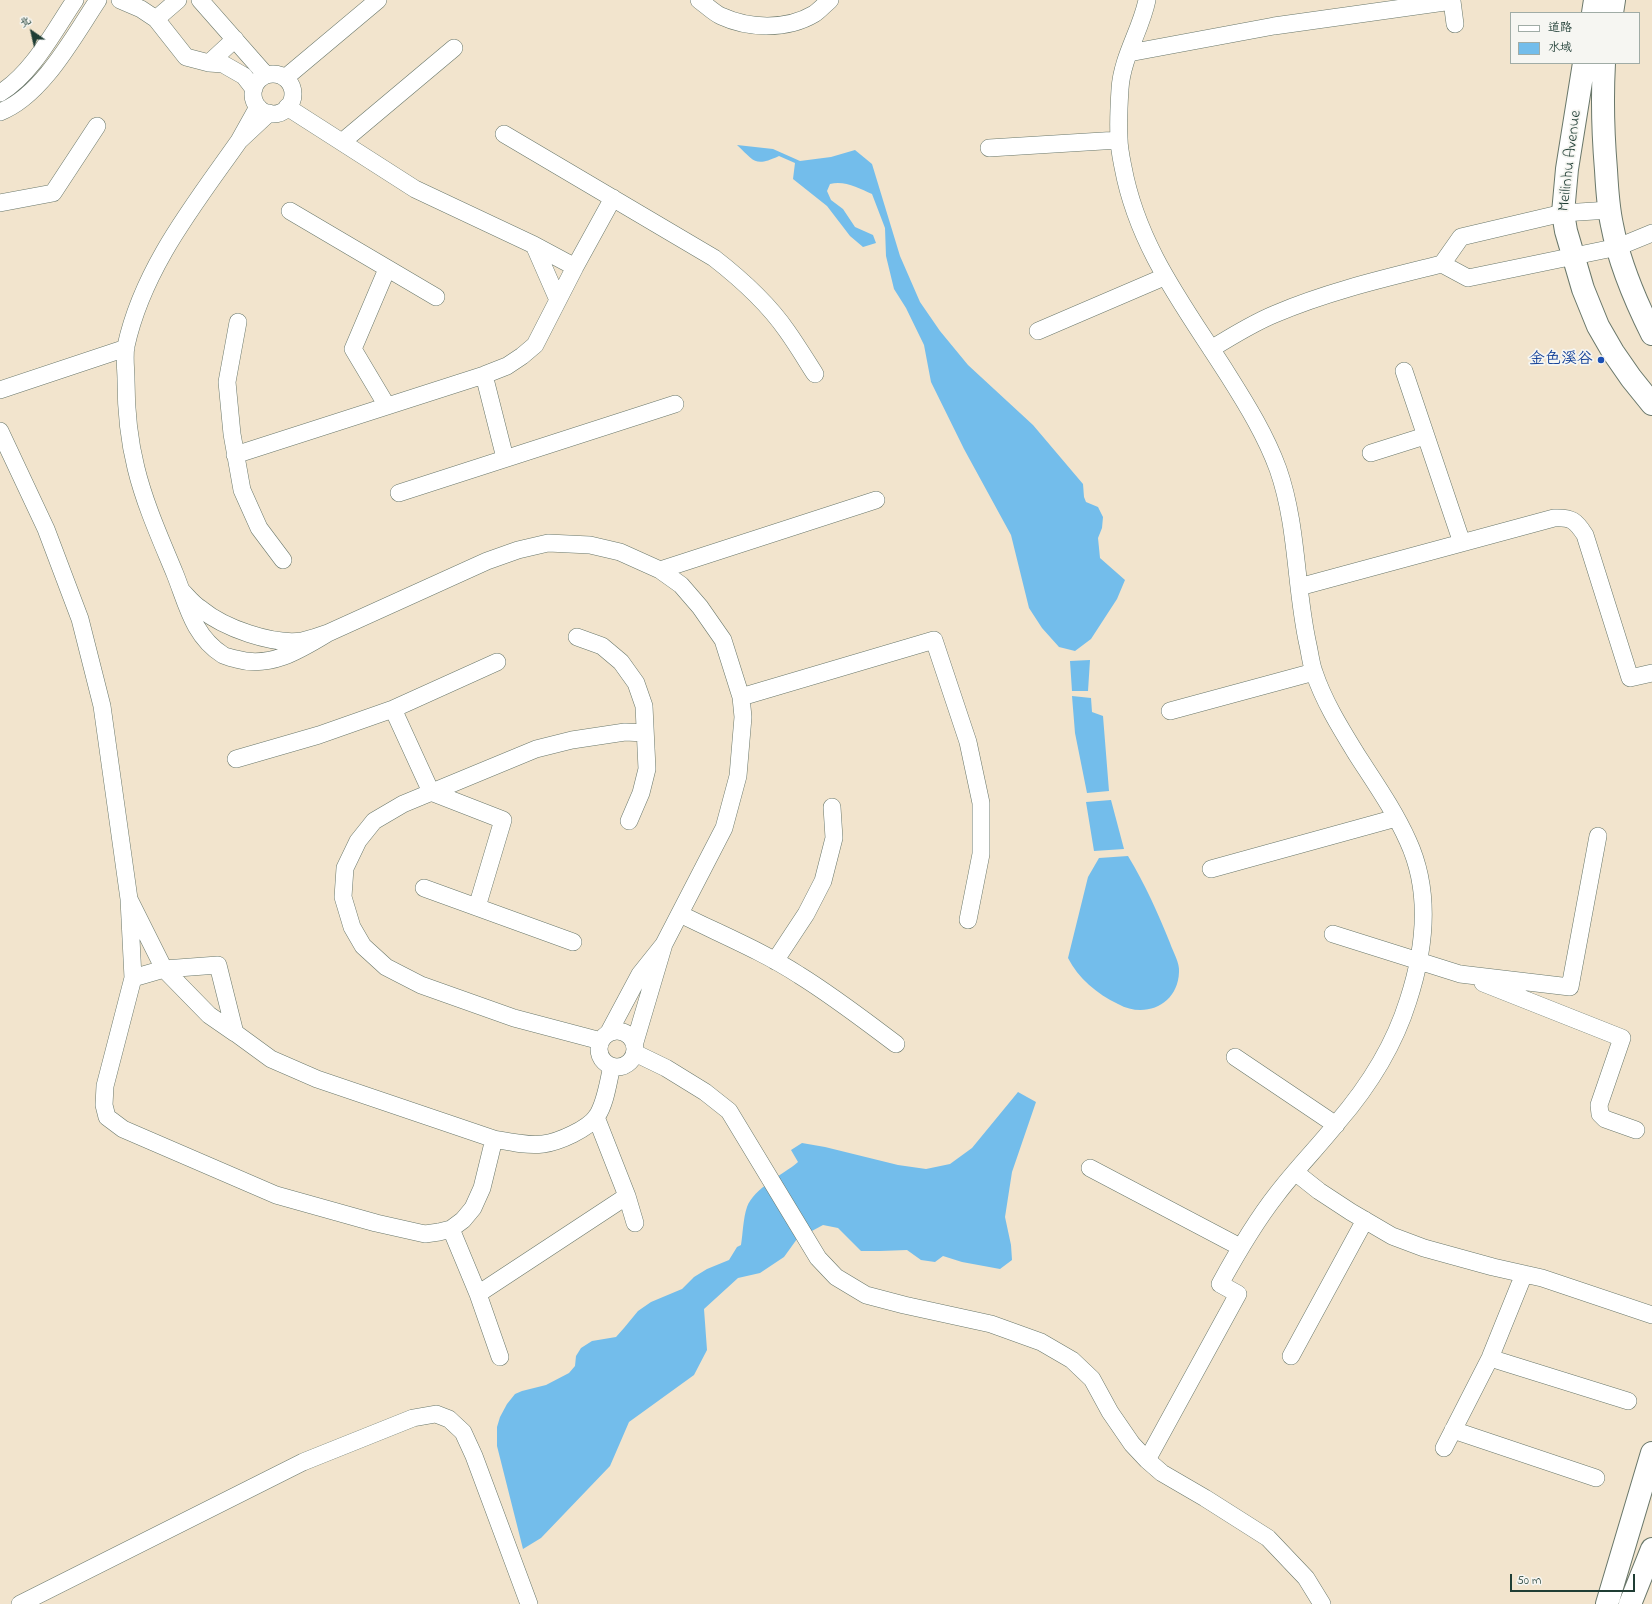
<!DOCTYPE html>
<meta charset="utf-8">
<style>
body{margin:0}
#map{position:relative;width:1652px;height:1604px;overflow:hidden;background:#f2e4cd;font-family:"Indie Flower","LXGW WenKai TC",sans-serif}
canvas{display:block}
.legend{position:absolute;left:1510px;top:12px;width:130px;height:52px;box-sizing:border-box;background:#f6f6f2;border:1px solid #a0aca6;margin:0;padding:5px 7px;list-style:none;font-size:12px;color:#1f3d34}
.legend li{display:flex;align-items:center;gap:8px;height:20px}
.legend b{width:20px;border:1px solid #a0aca6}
.north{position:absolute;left:12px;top:12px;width:40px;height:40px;-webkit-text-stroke:3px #f6f6f2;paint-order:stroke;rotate:326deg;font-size:11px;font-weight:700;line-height:16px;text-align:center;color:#1f3d34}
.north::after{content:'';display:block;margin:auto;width:14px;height:18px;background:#1f3d34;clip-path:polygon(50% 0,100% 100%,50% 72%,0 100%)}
.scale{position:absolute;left:1510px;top:1574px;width:125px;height:18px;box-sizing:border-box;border:2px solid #1f3d34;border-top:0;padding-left:5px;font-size:12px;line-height:14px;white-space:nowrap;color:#1f3d34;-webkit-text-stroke:3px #f6f6f2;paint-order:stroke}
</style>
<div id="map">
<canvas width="1652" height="1604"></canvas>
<ul class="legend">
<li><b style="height:5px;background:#fff"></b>道路</li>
<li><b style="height:11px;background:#73bdeb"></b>水域</li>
</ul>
<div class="north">北</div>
<div class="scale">50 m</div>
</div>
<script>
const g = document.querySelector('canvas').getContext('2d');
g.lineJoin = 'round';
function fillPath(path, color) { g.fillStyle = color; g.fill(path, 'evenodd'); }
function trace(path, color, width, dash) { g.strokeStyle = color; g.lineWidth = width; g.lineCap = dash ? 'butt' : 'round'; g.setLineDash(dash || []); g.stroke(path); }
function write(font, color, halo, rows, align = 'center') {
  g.font = font + ' "Indie Flower","LXGW WenKai TC",sans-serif'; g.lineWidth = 3.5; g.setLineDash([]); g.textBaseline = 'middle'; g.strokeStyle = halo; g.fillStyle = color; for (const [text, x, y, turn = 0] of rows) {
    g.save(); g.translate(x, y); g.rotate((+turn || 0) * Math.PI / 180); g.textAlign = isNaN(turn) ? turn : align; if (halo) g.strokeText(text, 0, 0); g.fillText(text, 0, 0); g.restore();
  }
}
fillPath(new Path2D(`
 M737,145L773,149L800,161L831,157L855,150L872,164L900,256L920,302L940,331L968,365L1033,425L1083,484L1084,497L1086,502L1098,507L1103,517L1102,528L1098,538L1100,558L1125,580L1117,599L1091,639L1075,651L1059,647L1042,628L1029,608L1011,535L964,449L931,382L924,345L906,308L894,289L886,256L885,228L872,194C859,188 844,180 830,184L827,191L831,200L843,209L855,227L873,235L876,243L863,247L850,236L827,206L793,179L795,163L779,156C755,167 755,162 737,145Z
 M1090,660L1088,691H1072L1070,661Z
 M1072,696L1091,698L1092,712L1103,716L1109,791L1087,793L1075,733Z
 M1111,800L1124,849L1094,851L1086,802Z
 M1128,856C1145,884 1158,913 1170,943C1173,952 1180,963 1179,972C1178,1005 1145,1019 1118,1004C1097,994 1078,978 1068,958L1088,877L1099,858Z
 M1018,1092L1036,1102L1012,1172L1005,1217L1011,1245L1012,1260L1000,1269L962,1262L943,1256L935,1262L921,1260L907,1250L880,1251H861L838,1228L823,1225L797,1239L784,1257L760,1273L738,1278L704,1309L707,1350L694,1375L629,1422L610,1466L541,1538L523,1549L497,1446V1427L500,1417L507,1404L515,1394L522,1391L546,1385L569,1373L575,1366L576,1356L581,1348L592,1341L616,1337L624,1328L638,1311L651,1302L682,1289L694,1277L707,1269L729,1260L737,1247L741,1245C743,1233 743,1219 747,1207C754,1188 783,1175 798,1162L791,1150L802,1143L825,1147L898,1165L926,1169L950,1164L972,1148Z`), '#73bdeb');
const minor = new Path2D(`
 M120,0L141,9L156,19L186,57L209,63L223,64L244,76L254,89
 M200,0L266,75
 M699,0C706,5 714,13 721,16C749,29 787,30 814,14C820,10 825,4 830,0
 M1147,0C1141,30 1122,57 1120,89C1119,105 1118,122 1119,138C1119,148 1121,157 1123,167C1138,248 1185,307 1228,375C1247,405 1266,436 1278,469C1298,526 1295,587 1308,645C1310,654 1311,664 1314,672C1324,702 1341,729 1357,755C1375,783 1394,810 1408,841C1431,891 1425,949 1408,1001C1394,1046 1368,1087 1337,1123C1318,1147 1296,1169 1277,1194C1255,1222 1237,1253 1220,1284L1238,1294L1147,1460
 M156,19L178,0
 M1129,53L1274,26L1452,1L1455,24
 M209,63L235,39
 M253 94a20 20 0 1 1 40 0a20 20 0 1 1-40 0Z
 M285,78L378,0
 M0,93C32,74 54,31 75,0
 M258,107L239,141L269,113
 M287,107L415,189L534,245
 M0,112C42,96 74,36 98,0
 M504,134L714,258C741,279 767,302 787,331C797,345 806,360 815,374
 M342,142L454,48
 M989,148L1119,140
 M0,203L53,193L97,126
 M290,211L436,297
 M1442,264L1461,237L1563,213L1610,210
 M558,300L534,245L575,267
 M238,322L227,382L232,434L242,490L259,528L283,560
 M1038,331L1164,277
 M1211,349C1232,336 1253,323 1275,314C1329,291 1386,278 1442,264L1468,278L1618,247L1652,233
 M1404,371L1462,543
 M484,375L505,458
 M0,390L126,348
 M387,406L353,349L387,269
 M0,431L46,529L80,619L102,706L129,899
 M1371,453L1425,436
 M235,455L484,375L507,366L522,356L535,345L575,267L613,198
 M399,493L675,404
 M660,570L876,500
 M1299,587L1554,518C1572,517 1576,521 1585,535L1630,678L1652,673
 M181,590C187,596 193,604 201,609C224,628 272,645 302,641C310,639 320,636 328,633C300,650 270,669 236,659C232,658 227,657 223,655C193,636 187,604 175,574C161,540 145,505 136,468C129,440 126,409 126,380C126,369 124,357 126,346C143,268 194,205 239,141
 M328,633L487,561L518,550L548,543L590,545L620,552L660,570L681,585L700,607L723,640L741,697L743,717L738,776L724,828L664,944
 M577,637L602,646L621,662L636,683L644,706L647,769L641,793L629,821
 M741,697L934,640L968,742L981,803V854L968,920
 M393,709L431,792L503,820L477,907
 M1170,711L1314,672
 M236,759L319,735L393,709L497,662
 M1211,869L1396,818
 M424,888L573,942
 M680,914C720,934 762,951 799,975C833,996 864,1020 896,1044
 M1333,934L1460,974L1570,987L1598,836
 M775,961L806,914L823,881L834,838L832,807
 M164,969L209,1015L235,1033L218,965L164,969L133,978L129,899L164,969
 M133,978L105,1086L104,1105L107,1117L123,1129L276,1195L376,1223L425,1234L439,1232L451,1229L463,1220L473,1208L482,1188L494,1139
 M1483,983L1622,1038L1599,1105L1600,1114L1605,1119L1636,1130
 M599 1049a18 18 0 1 1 36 0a18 18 0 1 1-36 0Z
 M234,1032L271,1059L317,1079L494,1139C510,1142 527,1146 543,1144C559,1142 588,1129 597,1116C606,1102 608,1082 612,1066
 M609,1032L640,974L664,944L635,1042
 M601,1041L514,1018L421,985L386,967L363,946L352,927L343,897L345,868L358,841L374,821L403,804L536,749L572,740L625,732L645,733
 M635,1053L666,1068L705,1092L729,1111L818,1258L836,1277L866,1295L904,1305L991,1324L1041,1342L1072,1360L1092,1379L1110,1412L1132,1444L1147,1460L1162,1473L1205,1498L1268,1538L1306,1578L1322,1604
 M1235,1057L1336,1125
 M596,1117L627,1196L635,1223
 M1090,1168L1240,1247
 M1295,1172L1319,1191L1351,1212L1392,1236L1424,1248L1493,1267L1542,1278L1652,1315
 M451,1229L478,1294L500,1357
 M478,1294L627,1196
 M1291,1356L1365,1220
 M1490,1358L1628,1401
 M1453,1430L1596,1478
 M1444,1448L1490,1358L1524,1274
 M20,1604L303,1462L413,1418L436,1414L449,1419L463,1432L474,1456L529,1604`);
const major = new Path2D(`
 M1593,13L1595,0
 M1612,13L1614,0
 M1584,63L1567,169L1563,213L1566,231L1583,289L1598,326L1613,352L1631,378L1652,404
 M1604,63C1602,99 1603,134 1606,170C1607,188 1608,207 1612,225C1619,262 1635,300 1652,334
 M1607,1604L1652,1453
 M1630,1604L1652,1549`);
trace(minor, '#69776a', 18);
trace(major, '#69776a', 24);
trace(minor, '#fff', 17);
trace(major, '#fff', 22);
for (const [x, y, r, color] of [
 [1601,360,4,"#1a4fb4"]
]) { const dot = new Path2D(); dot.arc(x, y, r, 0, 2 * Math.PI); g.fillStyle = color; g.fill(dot); trace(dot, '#f6f6f2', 1.5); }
write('16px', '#1f3d34', '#f6f6f2', [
 ["Meilinhu Avenue",1571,161,-83]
]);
write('16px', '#164399', '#f6f6f2', [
 ["金色溪谷",1593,360]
], 'right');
</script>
